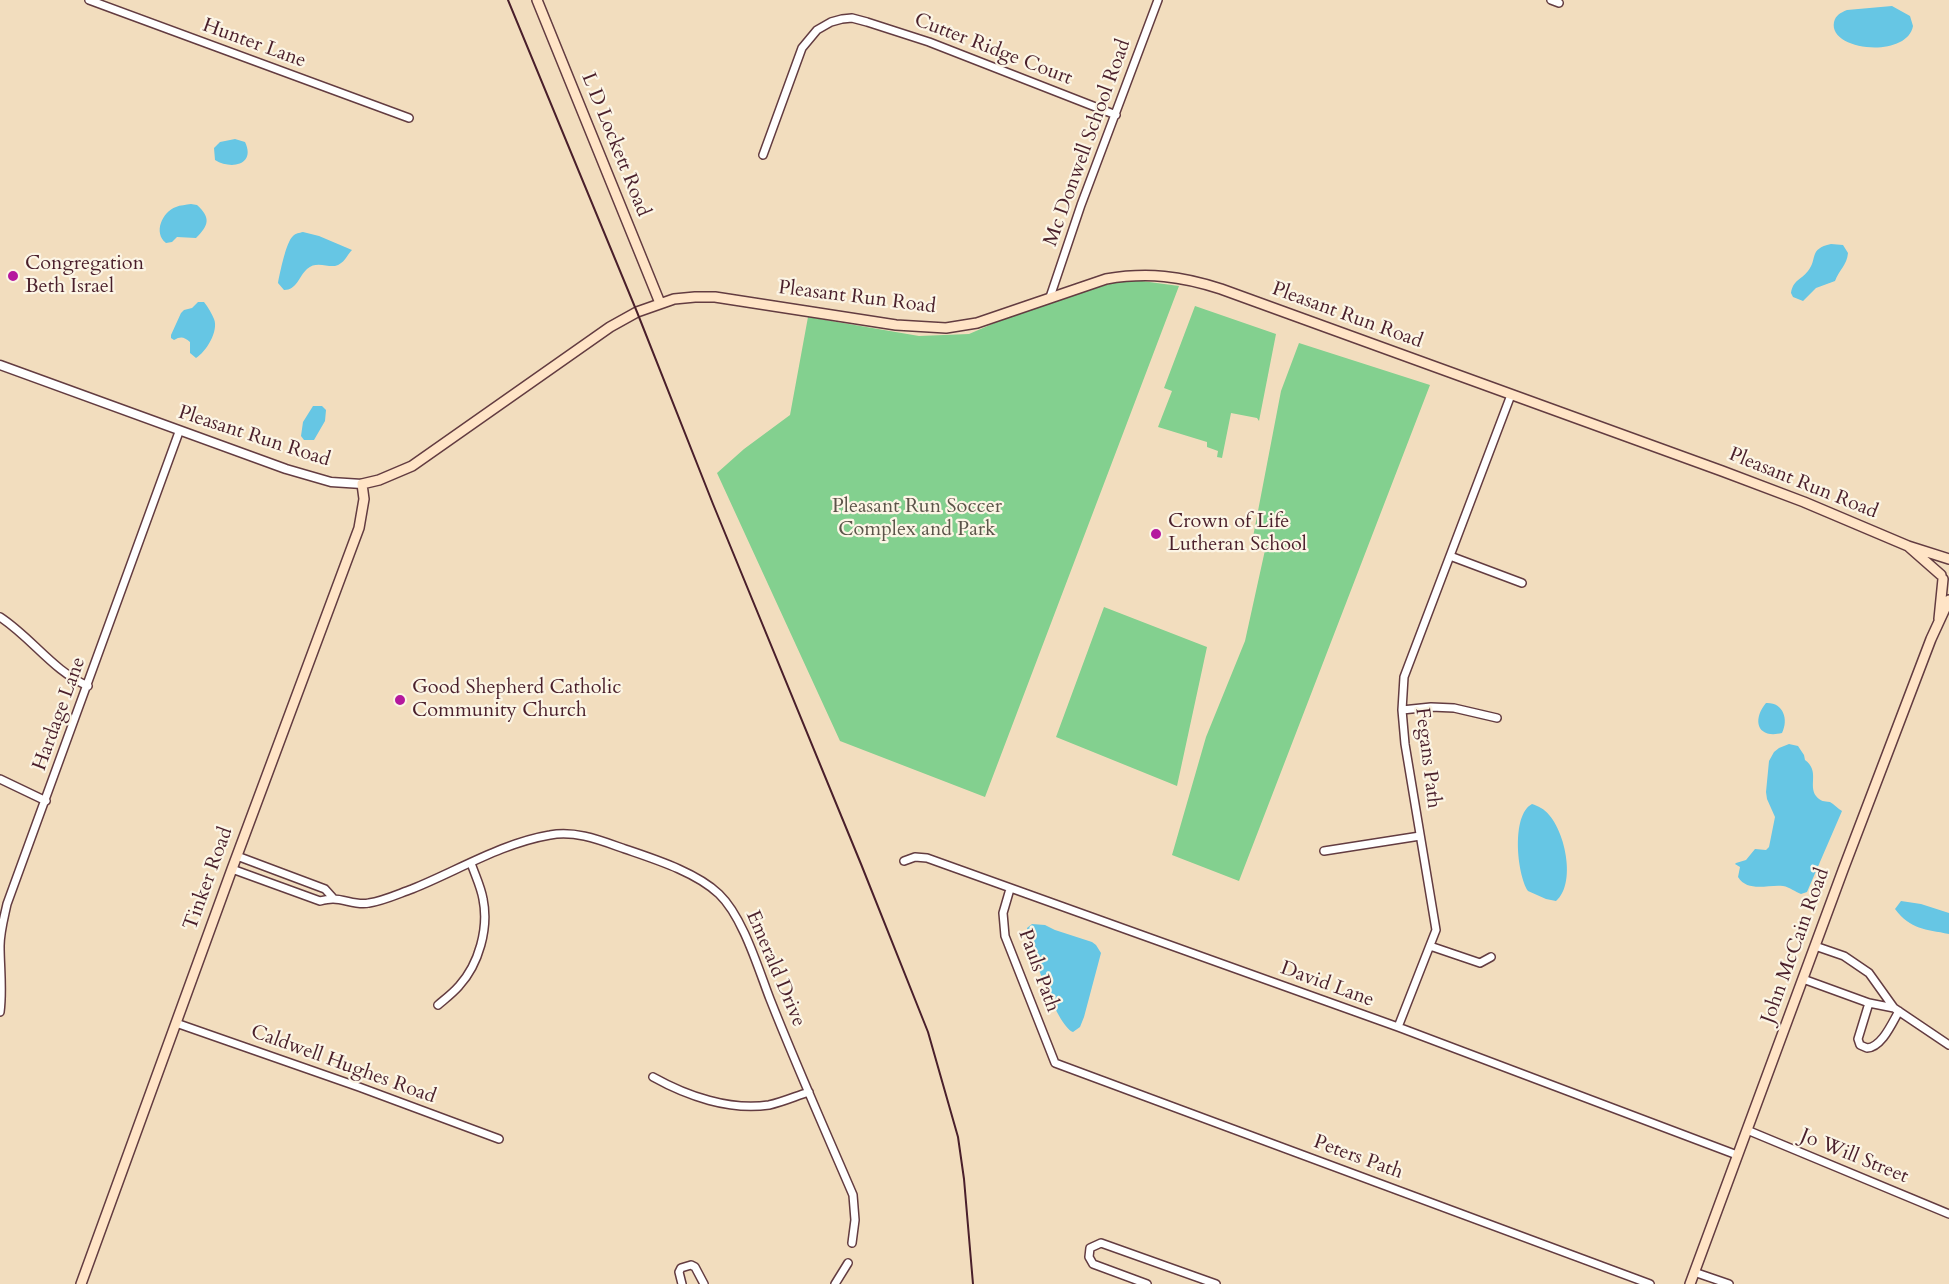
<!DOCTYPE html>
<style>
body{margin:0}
canvas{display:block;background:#f2ddbe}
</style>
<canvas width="1949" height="1284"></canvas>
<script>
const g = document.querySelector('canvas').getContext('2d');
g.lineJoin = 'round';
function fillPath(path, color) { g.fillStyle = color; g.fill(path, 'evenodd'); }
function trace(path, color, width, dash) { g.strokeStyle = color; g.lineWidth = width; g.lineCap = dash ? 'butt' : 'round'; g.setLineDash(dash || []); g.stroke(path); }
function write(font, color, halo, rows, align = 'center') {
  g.font = font + ' Cardo,serif'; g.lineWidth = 4.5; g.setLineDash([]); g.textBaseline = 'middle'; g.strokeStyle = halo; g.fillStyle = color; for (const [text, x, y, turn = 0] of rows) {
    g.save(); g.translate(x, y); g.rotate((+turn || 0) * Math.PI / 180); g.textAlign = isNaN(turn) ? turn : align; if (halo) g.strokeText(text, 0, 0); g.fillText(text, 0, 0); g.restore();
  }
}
fillPath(new Path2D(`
 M1127,279L1179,286L985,797L840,741L717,473L744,449L790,415L808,317L919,336L969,334L1034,306Z
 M1195,306L1276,334L1259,421L1257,418L1231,413L1222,458L1217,457L1218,451L1207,447V442L1158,427L1172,391L1164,388Z
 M1299,343L1430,385L1239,881L1172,855L1206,737L1245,641L1267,541L1253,537L1281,391Z
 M1104,607L1207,647L1177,786L1056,737Z`), '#83d08f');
fillPath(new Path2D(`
 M1892,6L1910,16L1913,26C1907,59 1828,51 1834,22C1836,15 1840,13 1847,10Z
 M235,139L245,142C256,165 231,170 215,160L214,148L220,142Z
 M191,204L197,205C211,218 209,225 196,238L177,237L172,242L166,243C153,233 162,212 176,207C180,205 186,205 191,204Z
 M303,232L319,236L352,250C347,255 344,264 335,266C326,267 316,261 307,269C299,276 297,290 284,290L278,283C280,273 286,242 293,236C296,233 299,233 303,232Z
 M1831,244L1843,245L1848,253C1847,265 1839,270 1835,281L1816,288L1803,301L1793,297L1791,293C1793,280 1801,280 1808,271C1818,259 1808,249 1831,244Z
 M198,302H204C208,307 212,314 214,319C219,331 206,352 196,358L190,353V342C184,337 181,336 174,340L171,338V335L181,313L184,310L192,308Z
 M313,406H322L326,410L325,421L314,440H304L301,436L303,422Z
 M1766,703C1783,702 1789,719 1782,733C1757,739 1752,720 1766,703Z
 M1789,744L1798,746L1804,755L1805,760C1820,771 1808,785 1816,796C1821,802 1824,801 1830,802C1834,804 1838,809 1842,811L1807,892L1801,894C1795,892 1790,887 1783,886C1769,884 1748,893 1738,877L1740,867L1735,864L1736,863L1746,860L1755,849L1766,850L1769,847L1775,817L1767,799L1766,792L1769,761L1774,752L1779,748Z
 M1532,804C1535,805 1538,806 1541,808C1564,821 1578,883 1556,901L1546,899L1528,891C1517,874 1511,815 1532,804Z
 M1901,901L1921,904L1949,913V934C1925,929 1911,930 1895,909Z
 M1032,924L1045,925L1055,930L1092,942L1096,945L1101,953L1084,1017L1080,1027L1073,1032C1056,1025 1030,948 1027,928Z`), '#66c6e4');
const minor = new Path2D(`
 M89,0L409,118
 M1551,0L1559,3
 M763,155L802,48L817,30L831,22L842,19L852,18L867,22L929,42L1116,115
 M1050,297L1081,205L1158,0
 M1450,556L1522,583
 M0,617C32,638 53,671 88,686
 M1402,710L1431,707L1454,708L1497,718
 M0,779L46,801
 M1324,851L1420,836
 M237,856L325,889L334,899
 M904,861L915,857L927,858L1398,1027L1737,1155
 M232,869L320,901C324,900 329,899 333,899C345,899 357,906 369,903C383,901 398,894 412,889C457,871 502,843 550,835C576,830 602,841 625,849C654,859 696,872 719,894C743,917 758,968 770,999C796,1065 825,1130 853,1195L855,1220L852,1243
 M1010,889L1003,913L1005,936L1055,1063L1650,1284
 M1430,946L1480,963L1491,957
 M1815,946L1844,956L1869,973L1894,1008
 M1803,979L1869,1003L1894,1008L1949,1045
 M1869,1003L1858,1039L1860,1045L1867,1048C1882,1047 1892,1023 1899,1011
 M438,1005C445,999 453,993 459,986C479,964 489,928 483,899C481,887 475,875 471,863
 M0,1012C3,990 0,968 0,946C0,932 4,918 7,904L179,432
 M176,1023L359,1087L499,1139
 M1398,1027L1436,930L1405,744L1402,710L1404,677L1511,395
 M653,1077C687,1096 730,1111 769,1105C783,1102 796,1096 809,1092
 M1747,1130L1949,1214
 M1694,1272L1729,1284
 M682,1284L679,1272L681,1268L691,1265L695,1267L704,1284
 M835,1284L848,1263
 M1147,1284L1093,1264L1089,1257L1090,1248L1101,1243L1216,1284`);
const tertiary = new Path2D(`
 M0,365L286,469L331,482L362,484`);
const secondary = new Path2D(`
 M537,0L660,303
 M1908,546L1941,575
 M1939,619L1943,579
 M81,1284L232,869L359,528L364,499L362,484L379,480L412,466L610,327L637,312L674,299L695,297H715L896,325L946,328L977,323L1106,279C1148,272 1181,276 1221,289L1722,471L1804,502L1908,546L1949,559
 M1690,1284L1843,870L1931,639L1949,600`);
trace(minor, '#633c41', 10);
trace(tertiary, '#633c41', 11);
trace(secondary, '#633c41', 12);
trace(minor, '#fff', 7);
trace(tertiary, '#fff', 8);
trace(secondary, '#ffe4c6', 9);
trace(new Path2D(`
 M508,0L637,312L713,504L861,864L928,1032L958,1137L964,1179L973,1284`), '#4a1f2b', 2);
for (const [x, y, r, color] of [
 [13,276,6,"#b5179e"],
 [1156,534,6,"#b5179e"],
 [400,700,6,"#b5179e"]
]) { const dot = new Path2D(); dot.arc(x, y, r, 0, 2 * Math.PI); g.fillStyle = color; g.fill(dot); trace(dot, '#fcf5e5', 2); }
write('20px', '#4a1f2b', '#fcf5e5', [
 ["Hunter Lane",254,44,20],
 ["Cutter Ridge Court",993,50,21],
 ["Mc Donwell School Road",1088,143,-70],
 ["L D Lockett Road",615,145,68],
 ["Pleasant Run Road",857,298,7],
 ["Pleasant Run Road",1347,316,20],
 ["Pleasant Run Road",254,437,18],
 ["Pleasant Run Road",1803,484,22],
 ["Hardage Lane",60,714,-70],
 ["Fegans Path",1427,758,83],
 ["Tinker Road",209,879,-70],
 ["John McCain Road",1796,946,-70],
 ["Emerald Drive",775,969,67],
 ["Pauls Path",1038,971,70],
 ["David Lane",1327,985,20],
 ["Caldwell Hughes Road",343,1065,20],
 ["Jo Will Street",1854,1157,22],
 ["Peters Path",1358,1158,20]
]);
write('20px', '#4a1f2b', '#fcf5e5', [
 ["Congregation",25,264],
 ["Beth Israel",25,287],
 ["Crown of Life",1168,522],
 ["Lutheran School",1168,545],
 ["Good Shepherd Catholic",412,688],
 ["Community Church",412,711]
], 'left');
write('20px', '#5b5449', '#fcf5e5', [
 ["Pleasant Run Soccer",917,507],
 ["Complex and Park",917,530]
]);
</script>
